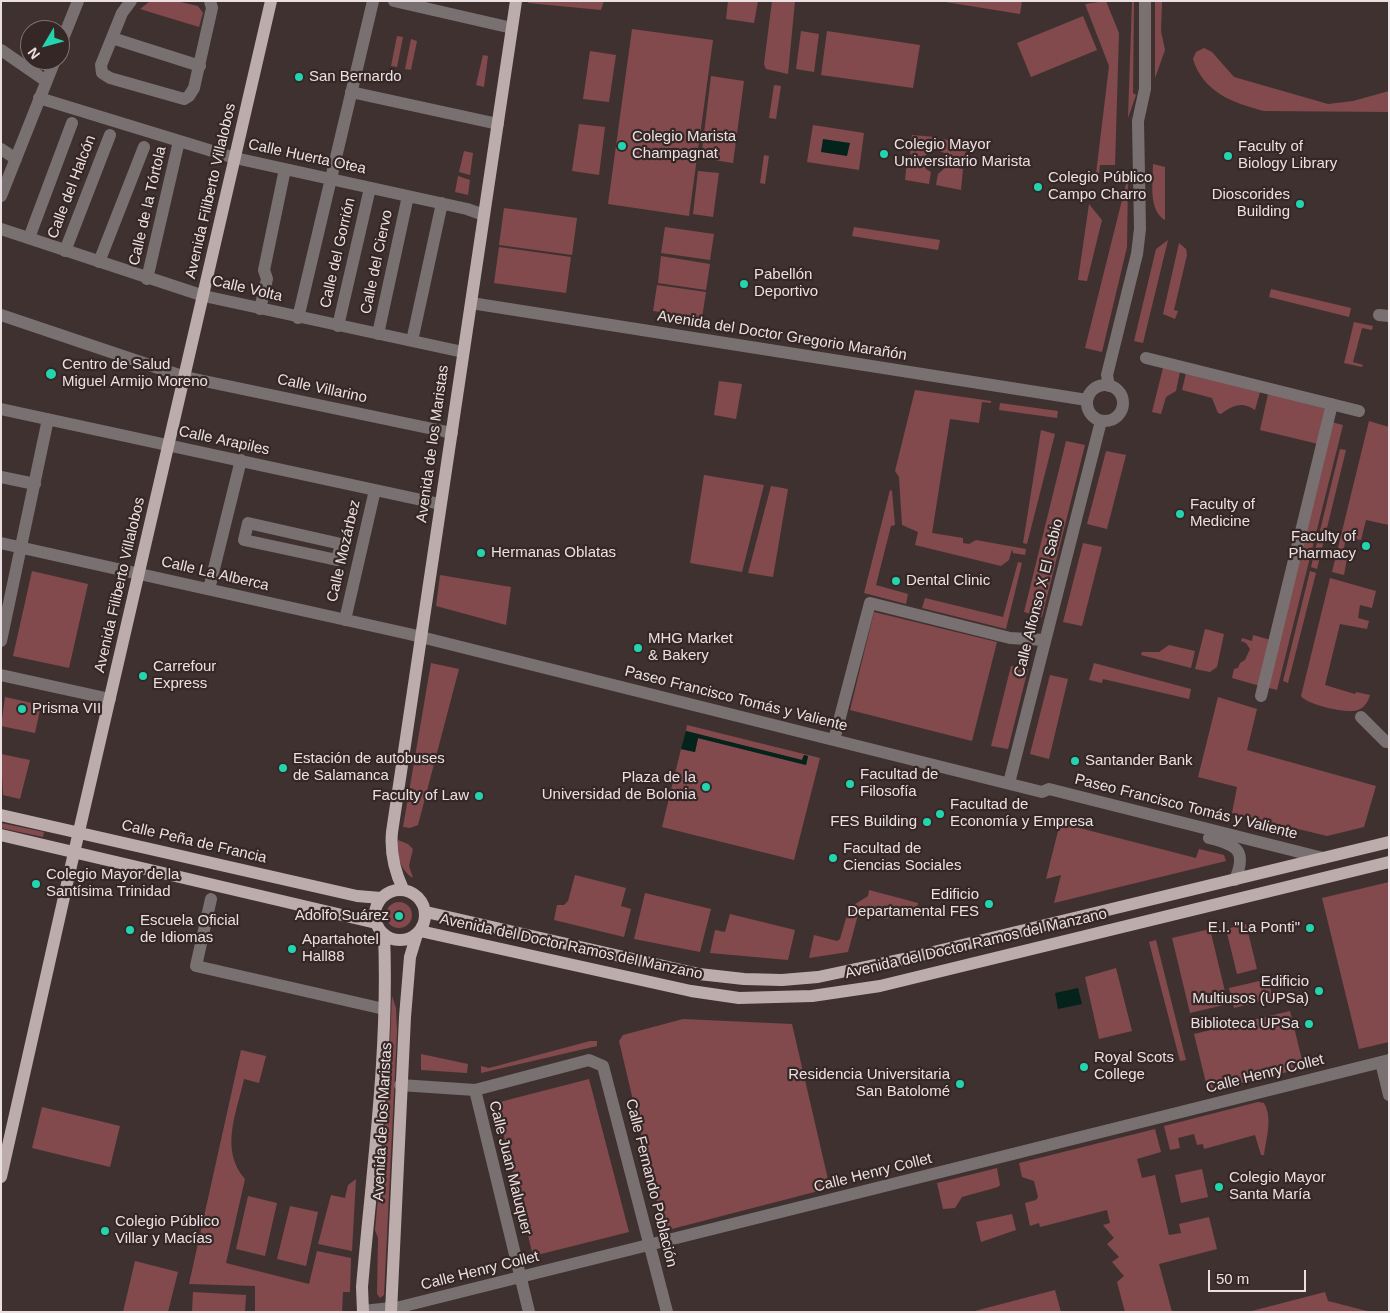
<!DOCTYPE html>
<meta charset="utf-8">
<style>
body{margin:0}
#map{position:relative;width:1390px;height:1313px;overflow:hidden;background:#403131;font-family:Helvetica,sans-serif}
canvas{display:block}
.frame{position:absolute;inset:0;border:2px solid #ebe0e1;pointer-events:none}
.north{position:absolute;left:20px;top:20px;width:50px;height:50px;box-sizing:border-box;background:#362727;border:1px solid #7e7171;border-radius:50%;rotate:233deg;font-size:14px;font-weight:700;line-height:20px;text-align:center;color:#ebe0e1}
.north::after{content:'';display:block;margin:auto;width:18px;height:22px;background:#23d5af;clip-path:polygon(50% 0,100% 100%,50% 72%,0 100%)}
.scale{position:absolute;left:1208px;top:1270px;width:98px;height:22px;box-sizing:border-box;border:2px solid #ebe0e1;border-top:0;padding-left:6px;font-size:15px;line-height:18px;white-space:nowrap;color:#ebe0e1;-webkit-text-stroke:4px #362727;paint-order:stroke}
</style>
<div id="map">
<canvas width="1390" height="1313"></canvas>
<div class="frame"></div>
<div class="north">N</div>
<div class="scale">50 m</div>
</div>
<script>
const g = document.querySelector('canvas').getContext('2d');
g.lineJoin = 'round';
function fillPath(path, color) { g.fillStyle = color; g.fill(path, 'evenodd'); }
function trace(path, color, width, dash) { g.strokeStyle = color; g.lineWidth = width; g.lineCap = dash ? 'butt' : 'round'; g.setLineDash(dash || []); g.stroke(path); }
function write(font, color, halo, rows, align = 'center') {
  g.font = font + ' Helvetica,sans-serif'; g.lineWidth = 4.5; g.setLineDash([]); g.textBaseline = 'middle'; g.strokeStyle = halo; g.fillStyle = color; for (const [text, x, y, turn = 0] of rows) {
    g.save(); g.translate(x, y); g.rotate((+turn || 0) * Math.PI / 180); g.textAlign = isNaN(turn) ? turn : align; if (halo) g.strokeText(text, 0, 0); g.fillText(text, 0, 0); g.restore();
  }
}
fillPath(new Path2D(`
 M150,1H176L198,6L203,13L199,27L140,9Z
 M529,1H604L601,10L528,3Z
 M728,1H758L754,23L726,19Z
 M772,1H795L788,74L766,69L764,64Z
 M939,1H1022L1020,14Z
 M1106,1L1119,33L1115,165H1100L1099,174H1096L1109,66L1085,4Z
 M1132,1H1134L1133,93L1136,95L1128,118Z
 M1155,1H1162L1161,31L1165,50L1155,78Z
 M1083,16L1097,50L1031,77L1017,43Z
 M632,29L713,40L689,216L608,204Z
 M801,31L819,34L814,72L796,69Z
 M827,31L920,45L913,88L821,75Z
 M397,36L403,37L397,67L391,66Z
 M411,39L417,41L411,70L405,69Z
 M1204,48L1212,52L1234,77L1328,104L1353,101L1389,91V112L1264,111C1233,103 1203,92 1193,59L1196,52Z
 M590,51L616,55L609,102L583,99Z
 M483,55L488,56L484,87L476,85Z
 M711,76L744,81L733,163L701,158Z
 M774,85L781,86L776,119L769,118Z
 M579,124L605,127L599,175L572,171Z
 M813,125L864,133L859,170L807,162Z
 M912,135L935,137L934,150L928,152L924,157L910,154Z
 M942,139L967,144L964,163L948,160L944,153L940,151Z
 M464,151L473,153L470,175L459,172Z
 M764,155L769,156L765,184L760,183Z
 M907,160L922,163L926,169L931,172L929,184L905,180Z
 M1153,164L1165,167V220C1148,210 1153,182 1153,164Z
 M947,166L963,169L961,190L936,185L938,174Z
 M698,171L719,173L713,217L693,214Z
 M458,176L470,180L468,195L455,192Z
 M1128,176L1127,247L1102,352L1085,348Z
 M1089,204L1102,220L1087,281L1078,280Z
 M504,208L577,218L572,255L499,245Z
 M665,227L714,234L710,260L661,253Z
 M854,227L940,240L938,250L852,236Z
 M1168,240L1143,343L1134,341L1156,249Z
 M1179,243L1186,249L1187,255L1174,310L1178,311L1175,319L1163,314Z
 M499,247L571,257L566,293L494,283Z
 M661,256L710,264L706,290L658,283Z
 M657,285L706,292L702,318L653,311Z
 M1271,289L1351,308L1349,317L1269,297Z
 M1354,322L1373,326L1372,330L1362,328L1353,362L1363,365L1362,367L1344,363Z
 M1163,368L1180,372L1176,391L1166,397L1161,414L1152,412Z
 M1186,373L1260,392L1255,410C1242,401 1233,405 1221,414L1218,413L1212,398L1182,390Z
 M719,381L742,384L736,419L714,415Z
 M915,390L991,401V403L982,402L979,423L950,419L932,533L963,538V543L969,544L976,540L1026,549L1025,555L1013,553L1012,549L1009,560L1001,566L915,545L918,532L902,525L899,477L895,471Z
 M1268,394L1327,409L1318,444L1260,430Z
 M1000,403L1058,411L1057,418L999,410Z
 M1369,421L1389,427V525L1366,520L1361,540L1346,538L1343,552L1348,553L1344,575L1332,572Z
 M1331,422L1343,425L1277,690L1265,687Z
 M1041,430L1055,434L1027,544L1023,543Z
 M1066,441L1085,445L1042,617L1024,612Z
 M1340,449L1346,450L1317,569L1311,567Z
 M1106,451L1126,455L1107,529L1087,524Z
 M704,475L764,485L742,572L690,563Z
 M771,486L788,489L773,577L748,573Z
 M890,490L892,491L895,525L891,526L876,585L908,594L906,604L864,593Z
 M1083,543L1102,547L1082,626L1063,622Z
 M1018,562L1022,563L1006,629L922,608L925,598L1003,617Z
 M32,571L88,584L69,668L13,656Z
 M1310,571L1316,573L1288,683L1283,681Z
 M440,575L511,587L506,625L436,606Z
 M1330,578L1376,591L1372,608L1360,605L1358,618L1369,621L1367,629L1340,624L1325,685L1355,694L1356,692L1370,695C1368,702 1365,707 1358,710C1348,714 1307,705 1301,696Z
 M874,612L997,642L972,741L850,710Z
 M1205,629L1224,634L1217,667L1210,672L1195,669Z
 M1253,635L1271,640L1260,686L1232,678L1234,669L1238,668L1240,663L1245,660L1250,649L1246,643L1241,641L1242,638L1252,641Z
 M1169,645L1195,651L1191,668L1141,655L1142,652H1159Z
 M431,663L459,669L418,825L410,828L403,827Z
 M1094,663L1191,689L1189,699L1103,679L1102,683L1089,680Z
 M1011,666L1028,669L1008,749L991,746Z
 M1050,675L1068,679L1049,759L1030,754Z
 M5,697L41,705L35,733L1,726Z
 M1218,697L1257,709L1247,750L1376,786L1364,827L1327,836L1232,813L1237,787L1198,777Z
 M687,725L820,758L794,860L662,827L681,749L695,752L698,738L806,765L808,757L804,755L802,760L686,731Z
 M1,754L30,760L20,799L3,795Z
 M1,823L44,832L43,837L1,828Z
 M1060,823L1196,858L1199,849L1224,855L1226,861L1054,903L1061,875L1046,879Z
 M398,840L408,844L413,849L409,866L413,878C401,871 395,854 398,840Z
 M575,875L626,888L621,906L631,909L624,937L554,920L557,905H564L568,901Z
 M1389,882V1042L1359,1049L1322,898Z
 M869,890L918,903L917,907L897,912L898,915L886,919L859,911L848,952L809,958L814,935L837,941L840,939L849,908L868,896Z
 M645,893L711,909L700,952L634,939Z
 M386 915a13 13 0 1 1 26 0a13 13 0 1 1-26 0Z
 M730,914L795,930L788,960L710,953L715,930L725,932Z
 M1246,924L1257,969L1237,974L1226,929Z
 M1210,929L1228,1004L1190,1013L1172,938Z
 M1156,940L1186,1060L1180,1061L1149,942Z
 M1116,968L1132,1031L1099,1039L1085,977Z
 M1268,979L1273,998L1234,1008L1229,988Z
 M392,996L396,1008L397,1032L384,1295L380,1298L377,1294L378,1238L375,1230L388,1089Z
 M1290,1011L1304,1068L1208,1091L1194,1034Z
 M683,1019L792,1024L830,1188L664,1231L619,1041L623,1035Z
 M590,1041H597V1046L481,1073V1066L489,1068Z
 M241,1050L266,1056L259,1083L244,1079C237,1112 219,1150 245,1179L226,1263L309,1284L317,1251L351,1258L350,1292H343L342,1312H255V1286L189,1284Z
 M421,1054L468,1064L467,1073L421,1070Z
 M589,1079L629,1232L533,1256L496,1103Z
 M1258,1102L1264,1103C1273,1118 1266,1139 1264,1155H1261L1255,1135L1204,1149L1203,1144L1197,1145L1194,1134L1178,1138L1180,1148L1170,1150L1164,1126Z
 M42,1107L120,1126L110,1167L32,1148Z
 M1155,1129L1161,1152L1137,1159L1142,1178L1155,1175L1169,1235L1181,1233L1179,1224L1209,1217L1217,1249L1159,1264L1172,1312H1125L1117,1282L1124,1276L1112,1262L1119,1257L1107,1244L1114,1238L1103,1225L1110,1223L1107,1210L1040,1227L1039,1223L1030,1226L1025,1203L1036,1200L1038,1197L1034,1181L1022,1177L1019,1163Z
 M997,1168L1000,1185L998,1187L962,1197L955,1208L943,1209L937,1183Z
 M1202,1169L1208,1197L1181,1203L1175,1175Z
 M356,1179L352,1251L318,1244L331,1195L345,1198L348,1185Z
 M248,1196L277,1203L265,1256L236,1249Z
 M290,1206L318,1212L306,1266L277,1259Z
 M1012,1214L1016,1230L981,1242L976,1222Z
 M135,1261L178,1272L168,1312H123Z
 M1055,1290L1061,1312H971Z
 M193,1292L246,1295L245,1312H192Z
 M1325,1292L1328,1301L1371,1312H1248Z`), '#824a4d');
fillPath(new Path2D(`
 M823,139L850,143L847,156L821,152Z
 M686,731L802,760L804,755L808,756L806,765L698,738L695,752L681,749Z
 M1078,988L1082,1004L1058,1009L1055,993Z`), '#03231b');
trace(new Path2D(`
 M131,1L122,13L101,65L102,73L110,78L184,99L189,96L194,88L212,8L210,1
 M394,1L512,28
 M112,38L200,66
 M60,46L78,1
 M1,50L46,81
 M351,92L498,124
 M39,98L235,158L467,209L484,215
 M1,149L16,159
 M1,196L55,60
 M1,229L204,296L463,352
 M29,238L72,123
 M65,251L110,135
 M99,262L144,147
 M147,279L179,141
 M471,303L1087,400
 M260,309L267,279L264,270L285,169
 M1,315L185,377L452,433
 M1379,315L1389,316
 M298,318L373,1
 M338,326L370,188
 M378,334L408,196
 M412,341L442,203
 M1146,358L1359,411
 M1087 403a18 18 0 1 1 36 0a18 18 0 1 1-36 0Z
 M1109,386L1107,375L1137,254L1140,229L1138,121L1145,89V1
 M1,409L440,504
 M1,477L35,484
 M248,523L341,544L337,560L244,540Z
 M1,543L409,634L1042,792L1049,789L1323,858
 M209,589L241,460
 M345,620L375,490
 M1,641L48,419
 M1,675L110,699
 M1261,696L1332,404
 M1361,717L1386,742H1389
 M834,740L870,603L1010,638L1045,640
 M1009,783L1101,421
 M1209,838C1238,845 1247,851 1235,880
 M211,899L196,966L384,1009
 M1381,1062L1389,1095
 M400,1085L475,1090L589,1060L603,1066L667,1312
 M475,1090L529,1312
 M363,1311L400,1307L1389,1060`), '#797171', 12);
trace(new Path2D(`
 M1,815L357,896L381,898
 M1,835L376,923
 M403,889C394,870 390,853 392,832L516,1
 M375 915a25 25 0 1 1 50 0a25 25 0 1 1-50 0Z
 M426,912L699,974L744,979L782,980L818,977L917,956L1389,842
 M420,931L691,991L739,998L812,996L880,986L1389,862
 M1,1177L71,866L271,1
 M363,1312L362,1287C372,1170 389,1052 384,934
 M391,1312L405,1017L410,957L417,934`), '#bdacac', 12);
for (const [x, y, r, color] of [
 [299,77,5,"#23d5af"],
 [622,146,5,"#23d5af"],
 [884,154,5,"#23d5af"],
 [1228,156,5,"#23d5af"],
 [1038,187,5,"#23d5af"],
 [1300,204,5,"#23d5af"],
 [744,284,5,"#23d5af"],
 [51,374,6,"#23d5af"],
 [1180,514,5,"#23d5af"],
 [1366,546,5,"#23d5af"],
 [481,553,5,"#23d5af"],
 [896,581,5,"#23d5af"],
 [638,648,5,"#23d5af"],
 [143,676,5,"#23d5af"],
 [22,709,5,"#23d5af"],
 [1075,761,5,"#23d5af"],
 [283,768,5,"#23d5af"],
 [850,784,5,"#23d5af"],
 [706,787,5,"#23d5af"],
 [479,796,5,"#23d5af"],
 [940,814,5,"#23d5af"],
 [927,822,5,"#23d5af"],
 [833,858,5,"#23d5af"],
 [36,884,5,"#23d5af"],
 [989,904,5,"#23d5af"],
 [399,916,5,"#23d5af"],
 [1310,928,5,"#23d5af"],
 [130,930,5,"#23d5af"],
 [292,949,5,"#23d5af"],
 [1319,991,5,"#23d5af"],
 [1309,1024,5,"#23d5af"],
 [1084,1067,5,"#23d5af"],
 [960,1084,5,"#23d5af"],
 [1219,1187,5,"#23d5af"],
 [105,1231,5,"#23d5af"]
]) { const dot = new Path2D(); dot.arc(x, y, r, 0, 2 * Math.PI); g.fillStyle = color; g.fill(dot); trace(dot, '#362727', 2); }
write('15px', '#ebe0e1', '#362727', [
 ["San Bernardo",309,77],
 ["Colegio Marista",632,137],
 ["Champagnat",632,154],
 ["Colegio Mayor",894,145],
 ["Universitario Marista",894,162],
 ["Faculty of",1238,147],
 ["Biology Library",1238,164],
 ["Colegio Público",1048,178],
 ["Campo Charro",1048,195],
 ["Dioscorides",1290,195,"right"],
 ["Building",1290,212,"right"],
 ["Pabellón",754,275],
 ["Deportivo",754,292],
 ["Centro de Salud",62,365],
 ["Miguel Armijo Moreno",62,382],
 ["Faculty of",1190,505],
 ["Medicine",1190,522],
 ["Faculty of",1356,537,"right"],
 ["Pharmacy",1356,554,"right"],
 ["Hermanas Oblatas",491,553],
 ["Dental Clinic",906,581],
 ["MHG Market",648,639],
 ["& Bakery",648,656],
 ["Carrefour",153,667],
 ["Express",153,684],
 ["Prisma VII",32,709],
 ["Estación de autobuses",293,759],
 ["de Salamanca",293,776],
 ["Santander Bank",1085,761],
 ["Facultad de",860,775],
 ["Filosofía",860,792],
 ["Plaza de la",696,778,"right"],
 ["Universidad de Bolonia",696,795,"right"],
 ["Faculty of Law",469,796,"right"],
 ["Facultad de",950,805],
 ["Economía y Empresa",950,822],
 ["FES Building",917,822,"right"],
 ["Facultad de",843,849],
 ["Ciencias Sociales",843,866],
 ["Colegio Mayor de la",46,875],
 ["Santísima Trinidad",46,892],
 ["Edificio",979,895,"right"],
 ["Departamental FES",979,912,"right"],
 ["Adolfo Suárez",389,916,"right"],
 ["Escuela Oficial",140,921],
 ["de Idiomas",140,938],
 ["E.I. \"La Ponti\"",1300,928,"right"],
 ["Apartahotel",302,940],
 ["Hall88",302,957],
 ["Edificio",1309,982,"right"],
 ["Multiusos (UPSa)",1309,999,"right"],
 ["Biblioteca UPSa",1299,1024,"right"],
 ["Royal Scots",1094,1058],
 ["College",1094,1075],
 ["Residencia Universitaria",950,1075,"right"],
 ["San Batolomé",950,1092,"right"],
 ["Colegio Mayor",1229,1178],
 ["Santa María",1229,1195],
 ["Colegio Público",115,1222],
 ["Villar y Macías",115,1239]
], 'left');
write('15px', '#ebe0e1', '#362727', [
 ["Calle Huerta Otea",307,157,12],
 ["Calle del Halcón",72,187,-69],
 ["Avenida Filiberto Villalobos",211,191,-77],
 ["Calle de la Tórtola",148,206,-77],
 ["Calle del Gorrión",338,253,-77],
 ["Calle del Ciervo",377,262,-78],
 ["Calle Volta",247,289,13],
 ["Avenida del Doctor Gregorio Marañón",782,336,9],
 ["Calle Villarino",322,389,12],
 ["Calle Arapiles",224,441,12],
 ["Avenida de los Maristas",433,444,-82],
 ["Calle Mozárbez",344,551,-77],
 ["Calle La Alberca",215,574,13],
 ["Avenida Filiberto Villalobos",120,585,-77],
 ["Calle Alfonso X El Sabio",1039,598,-76],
 ["Paseo Francisco Tomás y Valiente",736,699,14],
 ["Paseo Francisco Tomás y Valiente",1186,807,14],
 ["Calle Peña de Francia",194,842,13],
 ["Avenida del Doctor Ramos del Manzano",976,944,-13],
 ["Avenida del Doctor Ramos del Manzano",571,947,12],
 ["Calle Henry Collet",1265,1074,-14],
 ["Avenida de los Maristas",383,1122,-87],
 ["Calle Juan Maluquer",510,1168,76],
 ["Calle Henry Collet",873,1173,-14],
 ["Calle Fernando Población",651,1183,76],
 ["Calle Henry Collet",480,1271,-14]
]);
</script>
